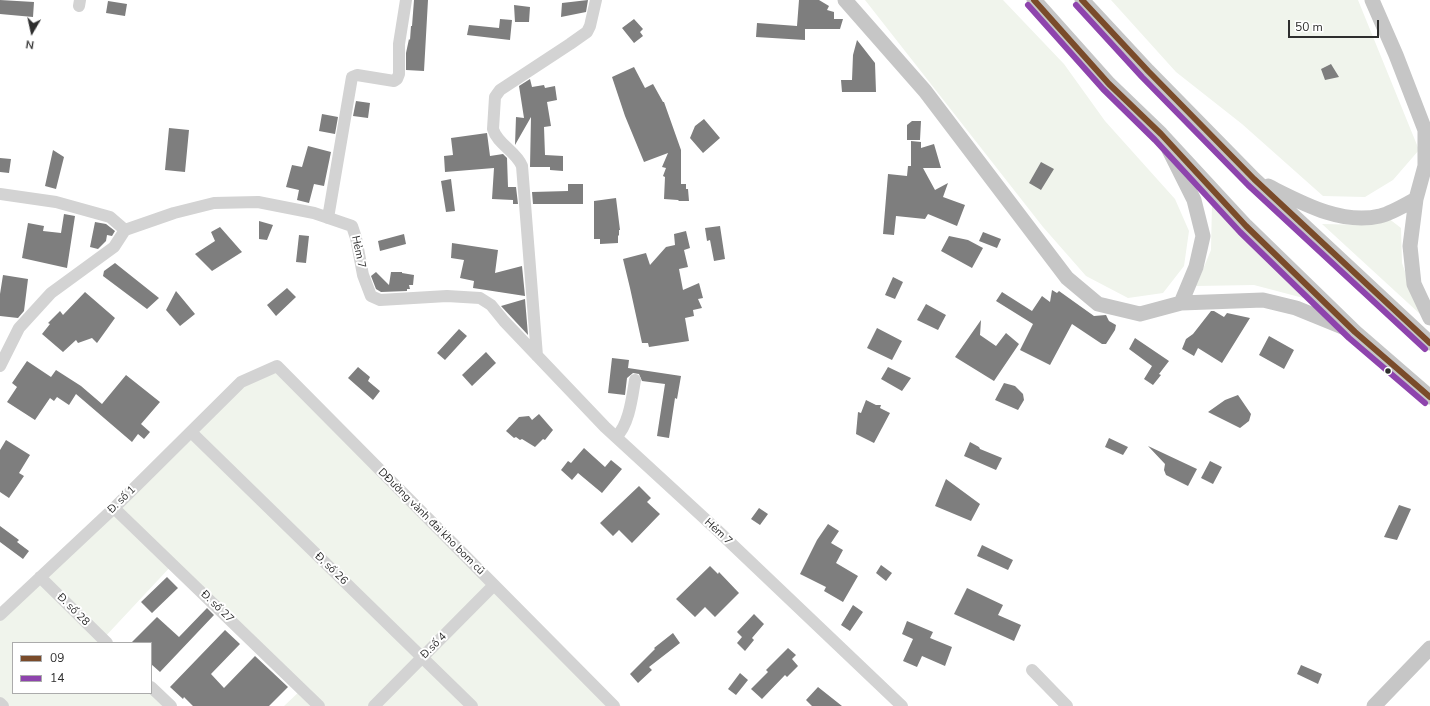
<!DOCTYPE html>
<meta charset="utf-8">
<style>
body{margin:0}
#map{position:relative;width:1430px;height:706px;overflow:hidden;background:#fff;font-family:"Nunito Sans",sans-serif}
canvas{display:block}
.legend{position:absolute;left:12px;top:642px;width:140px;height:52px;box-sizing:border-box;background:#fff;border:1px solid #ababab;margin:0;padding:5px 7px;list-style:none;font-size:12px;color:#2e2e2e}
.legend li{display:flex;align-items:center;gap:8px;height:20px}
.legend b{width:20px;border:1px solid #ababab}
.north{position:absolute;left:12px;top:12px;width:40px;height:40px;-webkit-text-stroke:3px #fff;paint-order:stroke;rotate:189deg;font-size:11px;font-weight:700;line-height:16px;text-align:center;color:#2e2e2e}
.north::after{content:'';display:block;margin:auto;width:14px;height:18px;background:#2e2e2e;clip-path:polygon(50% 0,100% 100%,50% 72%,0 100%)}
.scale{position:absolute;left:1288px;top:20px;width:91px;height:18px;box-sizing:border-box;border:2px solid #2e2e2e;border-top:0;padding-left:5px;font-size:12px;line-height:14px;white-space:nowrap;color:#2e2e2e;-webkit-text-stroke:3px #fff;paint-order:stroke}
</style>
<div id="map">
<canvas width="1430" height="706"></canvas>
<ul class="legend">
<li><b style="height:5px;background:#7a4b2a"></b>09</li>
<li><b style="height:5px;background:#8e44ad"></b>14</li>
</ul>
<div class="north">N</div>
<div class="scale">50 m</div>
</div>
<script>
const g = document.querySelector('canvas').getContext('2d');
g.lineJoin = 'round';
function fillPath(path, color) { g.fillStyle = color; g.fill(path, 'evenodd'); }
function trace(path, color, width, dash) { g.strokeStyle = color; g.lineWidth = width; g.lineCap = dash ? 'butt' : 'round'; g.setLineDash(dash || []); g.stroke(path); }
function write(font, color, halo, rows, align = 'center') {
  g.font = font + ' "Nunito Sans",sans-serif'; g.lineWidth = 4; g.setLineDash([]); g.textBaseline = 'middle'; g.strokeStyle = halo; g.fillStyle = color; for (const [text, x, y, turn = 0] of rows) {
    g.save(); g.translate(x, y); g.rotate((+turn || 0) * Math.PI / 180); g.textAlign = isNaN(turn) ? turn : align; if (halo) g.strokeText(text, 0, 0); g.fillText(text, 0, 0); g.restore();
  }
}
fillPath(new Path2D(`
 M865,0H1003L1064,64L1105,121L1175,199L1189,231L1184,266L1163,293L1128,298L1086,276L1043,227Z
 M1111,0H1358L1419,150L1393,180L1365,197L1323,196L1242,124L1176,72Z
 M1212,203L1311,300L1254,285L1196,286L1211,250Z
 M1388,218L1401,228L1402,263L1420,314L1322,224L1366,225Z
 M277,366L494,585L621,706H284L302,689L173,564L103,639L107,643H13V693H151L171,706H0V615L241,382Z`), '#f0f4ec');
fillPath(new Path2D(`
 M0,0L34,2L33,17L0,14Z
 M414,0H428L424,71L406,70V53L409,39L410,40L411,26H412Z
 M588,0L586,12L561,17L562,3Z
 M799,0H819L829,6L827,10L834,12V19H843L840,29H805V40L756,37L757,23L797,26Z
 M108,1L127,4L125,16L106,13Z
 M514,5L530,7L529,22H515Z
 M500,19L512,20L510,40L467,35L469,25L499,28Z
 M634,19L643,29L640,32L643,36L634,43L622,28Z
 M857,40L875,63L876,92H842L841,80H852L853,55Z
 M1331,64L1339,77L1325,80L1321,69Z
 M634,67L645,88L653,84L663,102H664L681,150V184H686V189H688L689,201H679L678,200L664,199L665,177L663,176L666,168L662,167L668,153L644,162L625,116L612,77Z
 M530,79L532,87L544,85L545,88L555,86L557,100L547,102L551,126L544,127L545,155L563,156V171L550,170V167H530L531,117L515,145L516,117L524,118L519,86Z
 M356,101L370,103L368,118L353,116Z
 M322,114L338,117L335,134L319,131Z
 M704,119L720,138L703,153L690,138L695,126Z
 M912,121H921L920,140H907V125Z
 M169,128L189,130L185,172L165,170Z
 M487,133L490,156L503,154L507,158L508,187H516L518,204H513V200L492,199L494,168L445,172L444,156L453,155L451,138Z
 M911,141L921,142V148L934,144L941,168H923L935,190L948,183L943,197L965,205L957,226L928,214L925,219L896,216L894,235L883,234L888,174L907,176L908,166H911Z
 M308,146L331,152L324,186L314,184L309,203L297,200L299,190L286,187L292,165L302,167Z
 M53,150L64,157L56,189L45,186Z
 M0,158L11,159L9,173L0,172Z
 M1041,162L1054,169L1041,190L1029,183Z
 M451,179L455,211L446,212L441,181Z
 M568,184H583V204H533L532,192L568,191Z
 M616,198L620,230H619V235L618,236V243L600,244V239H594V201Z
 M64,214L75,216L67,268L22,258L28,223L44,226L43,231L61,233Z
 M259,221L273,225L267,240L259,239Z
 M95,222L106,224L115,231L112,236L107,235L106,241L98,249L90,247Z
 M720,226L725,259L714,261L710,240L707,241L705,228Z
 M220,227L242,252L212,271L195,254L215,241L211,232Z
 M686,231L690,248L684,250L688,267L679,269L683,290L699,283L703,298L698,299L702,308L693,310L694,316L685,318L689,341L649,347L648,343H642L630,288L623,259L646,253L650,265L666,247L675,245L674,234Z
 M983,232L1001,239L997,248L979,241Z
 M404,234L406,244L380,251L378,241Z
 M299,235L309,236L306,263L296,262Z
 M949,236L968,240L983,248L972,268L941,251Z
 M452,243L498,250L495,273L522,266L525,296L473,288L474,281L460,278L464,260L451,258Z
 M115,263L159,298L147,309L103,276L104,271Z
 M376,272L389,285L391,272H402V273L414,275L413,285H409L410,289H407V291L381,292L376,289L371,276Z
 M3,275L28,279L24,311L18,318L0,316V294Z
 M893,277L903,282L895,299L885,295Z
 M287,288L296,297L276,316L267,305Z
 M1052,290L1057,293L1059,291L1094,316L1106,315L1109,321L1116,325L1115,330L1106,344H1102L1072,324L1050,365L1020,350L1033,324L996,301L1002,292L1032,311L1042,296L1050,302Z
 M176,291L195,314L180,326L166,310Z
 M85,292L115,318L97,343L92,338L78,343L76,340L63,352L42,334L50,324L48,323L60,311L63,315Z
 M525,299L528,335L501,306Z
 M926,304L946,315L938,330L917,320Z
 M1211,311H1214L1224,317L1227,313L1250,318L1222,363L1198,348L1194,356L1182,349L1186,339L1193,334Z
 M981,320L980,335L996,346L1006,333L1019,344L994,381L955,357Z
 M877,328L902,341L892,360L867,348Z
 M459,329L467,336L445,360L437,353Z
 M1269,336L1294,350L1284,369L1259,355Z
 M1135,338L1169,361L1159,374L1161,375L1153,385L1144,379L1152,366L1129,349Z
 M486,352L496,363L472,386L462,375Z
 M612,358L629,360L628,368L681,376L677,399L675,398L669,438L657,436L665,384L642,381L639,374L633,373L627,378L625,395L608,393Z
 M27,361L51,377L56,370L81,386L102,404L126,375L160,402L141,424L150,432L144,439L138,434L132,442L76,394L69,405L57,397L54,401L50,398L35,420L7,402L17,387L12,383Z
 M358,367L370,377L368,381L380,391L373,400L348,378Z
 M888,367L911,378L902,391L881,379Z
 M1004,383L1015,386L1023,394L1024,400L1018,410L995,400Z
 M1238,395L1251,414L1249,421L1240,428L1208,412L1225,400Z
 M866,400L876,405H881L880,408L890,413L874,443L856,434L858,412L861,413Z
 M539,414L553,430L545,440L543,439L535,447L522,439L520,440L516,437L514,438L506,431L519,417L529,416L532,420Z
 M1109,438L1128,447L1123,455L1105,447Z
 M6,440L30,455L19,473L24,476L9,498L0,492V450Z
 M970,442L979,447L980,449L1002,458L996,470L964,456Z
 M1148,446L1197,469L1188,486L1166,475L1164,470L1165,464Z
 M584,448L605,467L611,460L622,469L602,493L578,473L572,480L561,470L568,461L571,463Z
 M1210,461L1222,467L1213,484L1201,478Z
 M946,479L980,504L971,521L935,506Z
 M639,486L651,498L647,502L660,514L632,543L619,530L613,536L600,523Z
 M1399,505L1411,509L1397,540L1384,537Z
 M759,508L768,514L760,525L751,519Z
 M828,524L839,531L831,543L843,550L836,563L858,576L843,602L824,591L826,587L800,574L817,540Z
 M0,526L19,540L17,542L29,551L23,559L0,542Z
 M982,545L1013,560L1008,570L977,556Z
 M881,565L892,573L886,581L876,573Z
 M710,566L718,574L719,572L739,593L715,617L705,607L695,617L676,599Z
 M167,577L178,588L152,613L141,602Z
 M967,588L1003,605L998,615L1021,625L1014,641L954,614Z
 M853,605L863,612L850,631L841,625Z
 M207,608L214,615L160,672L151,664V643H131L157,617L179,637Z
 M754,614L764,624L752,638L754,640L745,651L737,643L742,637L737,632Z
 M907,621L933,632L930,638L952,647L945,666L922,656L917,667L903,661L913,639L902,634Z
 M225,630L240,644L211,674L224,688L255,656L288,687L269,706H193L184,697L183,699L170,687Z
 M673,633L680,643L649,667L652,670L638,683L630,674L655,649L654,648Z
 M788,648L796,655L792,659L798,666L787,677L785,675L762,699L751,689L768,672L766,670Z
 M1301,665L1322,674L1318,684L1297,674Z
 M740,673L748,680L736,695L728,689Z
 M818,687L842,706H812L806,700Z`), '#7e7e7e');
trace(new Path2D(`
 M79,6L80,0
 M0,194L56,202L110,217L125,230L114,247L51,293L19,328L0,366
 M328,218L352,77L357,75L394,81L397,79L399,74V44L406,0
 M125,230L174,213L214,203L258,202L314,213L352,226L356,238L363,275L371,296L380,300L447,296L480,298L491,305L504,321L605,427L716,529L902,706
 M537,356L522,166C516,151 497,144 493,129L495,97L500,90L570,44L587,32L590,26L596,0
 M191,432L472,706
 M616,437C629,425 632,398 635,380
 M114,508L319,706
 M40,577L107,643
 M0,615L114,508L241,382L277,366L614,706
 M1032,670L1067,706
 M151,687L171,706
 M0,703L3,706
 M374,706L494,585`), '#d3d3d3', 12);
trace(new Path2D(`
 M845,0L925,91L1067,278L1098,304L1140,314L1181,303L1263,300L1296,308L1355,332
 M1034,0L1109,84L1161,134L1246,226L1355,332L1430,397
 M1082,0L1148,71L1254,179L1430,343
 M1372,0L1396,55L1425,130V166L1416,199L1410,246L1414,284L1430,318
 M1169,150L1194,200L1203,236L1196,267L1181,303
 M1268,186C1302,203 1341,225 1380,216C1390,214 1407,204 1416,199
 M1374,706L1430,648`), '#c6c6c6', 15);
trace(new Path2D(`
 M1034,0L1109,84L1161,134L1246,226L1355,332L1430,397
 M1082,0L1148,71L1254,179L1430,343`), '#7a4b2a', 6);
trace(new Path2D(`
 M1028,5L1103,89L1155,140L1240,232L1349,338L1425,403
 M1076,5L1142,77L1248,185L1425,349`), '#8e44ad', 6);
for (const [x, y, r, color] of [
 [1388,371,3.5,"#2e2e2e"]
]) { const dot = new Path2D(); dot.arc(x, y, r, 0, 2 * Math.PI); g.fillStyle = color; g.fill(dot); trace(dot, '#fff', 1.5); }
write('11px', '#2e2e2e', '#fff', [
 ["Hẻm 7",358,252,78],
 ["Đ. số 1",122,500,-44],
 ["DĐường vành đai kho bom cũ",431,522,45],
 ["Hẻm 7",718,532,43],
 ["Đ, số 26",331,569,44],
 ["Đ. số 27",217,607,44],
 ["Đ. số 28",73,610,45],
 ["Đ.số 4",434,646,-45]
]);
</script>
